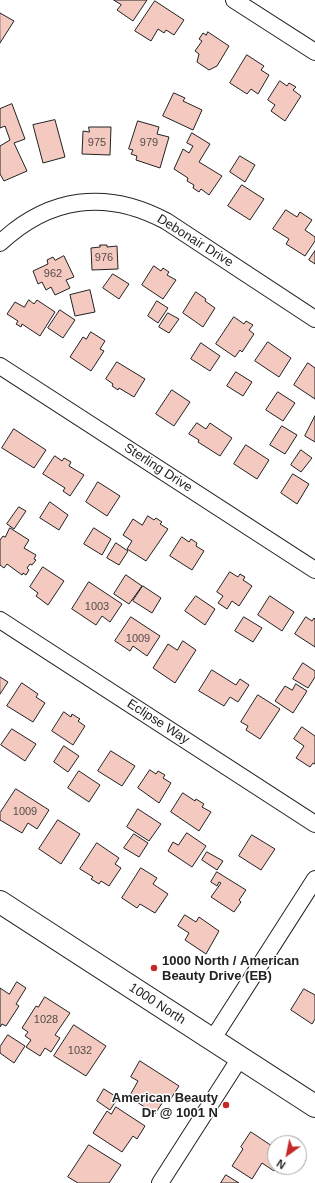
<!DOCTYPE html>
<style>
body{margin:0}
#map{position:relative;width:315px;height:1183px;overflow:hidden;background:#fff;font-family:Arial,sans-serif}
canvas{display:block}
.north{position:absolute;left:267px;top:1135px;width:40px;height:40px;box-sizing:border-box;background:#fff;border:1px solid #a7a7a7;border-radius:50%;rotate:213deg;font-size:11px;font-weight:700;line-height:16px;text-align:center;color:#222}
.north::after{content:'';display:block;margin:auto;width:14px;height:18px;background:#c62828;clip-path:polygon(50% 0,100% 100%,50% 72%,0 100%)}
</style>
<div id="map">
<canvas width="315" height="1183"></canvas>
<div class="north">N</div>
</div>
<script>
const g = document.querySelector('canvas').getContext('2d');
g.lineJoin = 'round';
function fillPath(path, color) { g.fillStyle = color; g.fill(path, 'evenodd'); }
function trace(path, color, width, dash) { g.strokeStyle = color; g.lineWidth = width; g.lineCap = dash ? 'butt' : 'round'; g.setLineDash(dash || []); g.stroke(path); }
function write(font, color, halo, rows, align = 'center') {
  g.font = font + ' Arial,sans-serif'; g.lineWidth = 3; g.setLineDash([]); g.textBaseline = 'middle'; g.strokeStyle = halo; g.fillStyle = color; for (const [text, x, y, turn = 0] of rows) {
    g.save(); g.translate(x, y); g.rotate((+turn || 0) * Math.PI / 180); g.textAlign = isNaN(turn) ? turn : align; if (halo) g.strokeText(text, 0, 0); g.fillText(text, 0, 0); g.restore();
  }
}
const building = new Path2D(`
 M114,0H147L133,21L117,10L121,5Z
 M155,1L184,20L174,35L166,30L164,33L158,29L151,41L135,31Z
 M0,13L14,21L0,43Z
 M208,32L229,46L217,66L209,70L197,62L199,54L195,51L202,41L199,39L203,33L206,35Z
 M247,55L264,66L261,70L269,75L258,94L251,89L247,94L230,83Z
 M280,81L287,86L289,83L296,87L293,90L301,96L285,121L271,111L275,105L268,100Z
 M174,93L185,98L183,101L202,110L193,130L163,116Z
 M12,104L25,139L14,143L27,171L4,181L0,174V146L10,140L5,126L0,128V109Z
 M55,120L65,157L43,163L33,125Z
 M138,121L159,127L157,134L169,137L160,168L136,160L137,156L131,154L133,150L129,149Z
 M89,127H111L110,155L82,154L83,131L89,132Z
 M192,133L210,144L199,162L222,176L209,195L201,189L199,192L193,188L194,185L187,181L188,178L174,169L183,149L189,153L193,146L187,143Z
 M240,156L255,165L245,182L230,172Z
 M242,185L264,199L250,220L228,206Z
 M286,210L297,217L300,212L312,220L305,230L315,237V241L305,256L286,244L289,239L273,229Z
 M100,245H107V247L117,246L118,269L92,270L91,248L100,247Z
 M315,251V264L309,260Z
 M64,256L74,277L66,280L70,288L55,295L51,287L46,290L42,282L38,284L33,271L48,264L47,260L53,257L55,260Z
 M154,266L161,271L163,268L169,272L167,275L176,280L163,299L142,285Z
 M113,274L129,284L119,299L103,288Z
 M90,290L95,312L75,316L70,295Z
 M196,292L206,299L205,301L215,308L203,327L183,313Z
 M29,300L34,304L37,300L55,312L40,336L22,324L21,327L16,324L18,321L7,314L15,302L24,307Z
 M157,301L168,308L158,323L148,316Z
 M60,310L75,320L63,338L48,328Z
 M168,313L179,319L169,333L159,327Z
 M234,317L244,324L246,321L253,325L249,330L254,334L242,352L240,350L235,357L216,344Z
 M91,332L105,341L100,349L104,351L91,371L70,357L83,337L86,339Z
 M268,342L291,358L279,377L255,361Z
 M201,343L220,356L210,371L191,359Z
 M117,362L145,379L134,397L119,388L118,390L112,386L113,384L106,379Z
 M308,363L315,368V399L294,385Z
 M236,372L252,382L243,396L227,386Z
 M172,390L190,402L174,426L156,414Z
 M278,392L295,403L283,421L266,410Z
 M315,416V442L305,436Z
 M197,423L206,429L210,423L232,438L220,456L198,442L199,440L189,434Z
 M282,426L297,435L285,454L270,445Z
 M14,429L46,450L34,468L2,448Z
 M246,445L269,460L257,479L234,464Z
 M301,450L312,458L301,472L291,465Z
 M55,456L62,461L64,458L71,462L69,466L84,475L70,496L63,491L65,488L43,474Z
 M293,474L309,484L297,504L281,493Z
 M98,482L120,496L107,516L86,502Z
 M50,502L68,515L59,530L40,518Z
 M19,507L26,511L14,529L7,524Z
 M148,516L154,520L156,518L162,522L160,524L168,529L146,561L127,549L132,541L123,535L133,519L142,525Z
 M10,528L29,540L24,548L36,555L34,559L36,560L32,565L30,564L27,568L29,570L26,575L23,573L22,575L7,564L4,568L0,565V540L3,536L5,537Z
 M94,528L111,539L102,555L84,544Z
 M182,537L189,542L191,539L197,543L196,546L204,551L192,570L170,556Z
 M116,543L128,551L119,565L107,558Z
 M43,567L64,581L48,605L36,596L38,593L30,587Z
 M230,572L238,577L240,574L245,577L243,580L252,586L239,606L232,601L227,609L218,603L223,596L217,592Z
 M126,575L142,586L129,604L114,594Z
 M89,582L122,604L110,622L102,616L96,625L72,609Z
 M143,586L161,598L152,613L133,601Z
 M196,596L215,609L205,625L185,611Z
 M270,596L294,612L282,631L258,615Z
 M131,617L160,636L147,656L133,646L130,651L115,641Z
 M244,617L262,628L253,642L235,631Z
 M306,617L312,621L314,618L315,619V647L295,634Z
 M183,641L196,650L175,683L153,668L168,644L177,650Z
 M303,663L315,671V677L308,688L293,679Z
 M212,670L236,685L240,679L249,685L238,702L230,697L224,706L199,691Z
 M0,677L8,682L0,694Z
 M22,683L38,694L36,697L45,703L33,722L7,706Z
 M296,684L307,691L293,713L275,701L285,686L292,690Z
 M258,695L280,709L260,739L246,730L248,726L241,722Z
 M64,712L71,717L72,714L80,719L78,721L85,726L73,745L52,731Z
 M302,727L315,736V764L313,763L310,767L296,758L304,746L294,739Z
 M12,729L36,744L25,761L1,745Z
 M64,746L79,756L68,772L54,762Z
 M111,751L135,766L122,786L98,771Z
 M150,770L156,774L158,771L165,775L163,778L171,783L159,803L138,788Z
 M79,771L100,785L89,802L68,788Z
 M16,789L49,810L37,829L28,823L22,833L0,820V813Z
 M183,793L195,801L196,799L204,804L202,807L211,812L199,831L171,812Z
 M138,809L161,824L149,841L127,827Z
 M58,820L80,834L61,864L39,849Z
 M187,833L206,846L192,867L168,851L173,842L178,845Z
 M134,834L148,843L139,857L124,848Z
 M252,835L275,849L261,870L239,856Z
 M97,843L119,858L115,864L121,868L109,886L101,881L99,884L91,879L93,877L80,869Z
 M207,852L223,861L217,870L202,860Z
 M141,868L157,878L153,884L168,894L155,913L140,904L137,908L122,898Z
 M217,872L246,890L239,900L241,902L234,912L211,897L221,883L219,882L217,886L211,882Z
 M185,915L196,922L199,917L219,931L206,954L185,940L189,933L178,926Z
 M17,982L26,988L16,1004L19,1006L6,1026L2,1024L0,1027V988L9,994Z
 M304,989L315,995V1019L312,1024L291,1010Z
 M45,997L70,1013L55,1035L60,1038L51,1052L45,1048L40,1056L26,1047L31,1040L25,1036L28,1032L22,1028L36,1006L38,1007Z
 M74,1025L106,1046L86,1076L54,1056Z
 M8,1035L25,1046L14,1063L0,1053V1047Z
 M140,1061L179,1086L170,1100L166,1097L155,1114L134,1100L135,1098L130,1095L138,1081L131,1077Z
 M104,1089L118,1098L110,1110L97,1101Z
 M116,1107L145,1126L137,1139L133,1136L122,1152L93,1133L107,1111L111,1114Z
 M251,1132L275,1148V1167H277L274,1171L262,1163L252,1179L232,1166L243,1149L241,1147Z
 M89,1145L121,1165L109,1183H78L68,1177Z
 M226,1175L239,1183H221Z`);
fillPath(building, '#f3c9c0');
trace(building, '#222', 1);
const street = new Path2D(`
 M234,0L315,52
 M0,243C49,197 106,189 166,221L315,319
 M0,366L315,570
 M0,620L315,824
 M212,1040L315,879
 M160,1183L240,1058`);
const secondary = new Path2D(`
 M0,902L315,1106`);
trace(street, '#222', 18);
trace(secondary, '#222', 24);
trace(street, '#fff', 16);
trace(secondary, '#fff', 22);
for (const [x, y, r, color] of [
 [154,968,4,"#c62828"],
 [226,1105,4,"#c62828"]
]) { const dot = new Path2D(); dot.arc(x, y, r, 0, 2 * Math.PI); g.fillStyle = color; g.fill(dot); trace(dot, '#fff', 1.5); }
write('11px', '#564c4a', null, [
 ["975",97,143],
 ["979",149,143],
 ["976",104,258],
 ["962",53,274],
 ["1003",97,607],
 ["1009",138,639],
 ["1009",25,812],
 ["1028",46,1020],
 ["1032",80,1051]
]);
write('13px', '#222', '#fff', [
 ["Debonair Drive",195,241,32],
 ["Sterling Drive",158,468,33],
 ["Eclipse Way",158,722,33],
 ["1000 North",157,1004,33]
]);
write('bold 13px', '#222', '#fff', [
 ["1000 North / American",162,961],
 ["Beauty Drive (EB)",162,976],
 ["American Beauty",218,1098,"right"],
 ["Dr @ 1001 N",218,1113,"right"]
], 'left');
</script>
